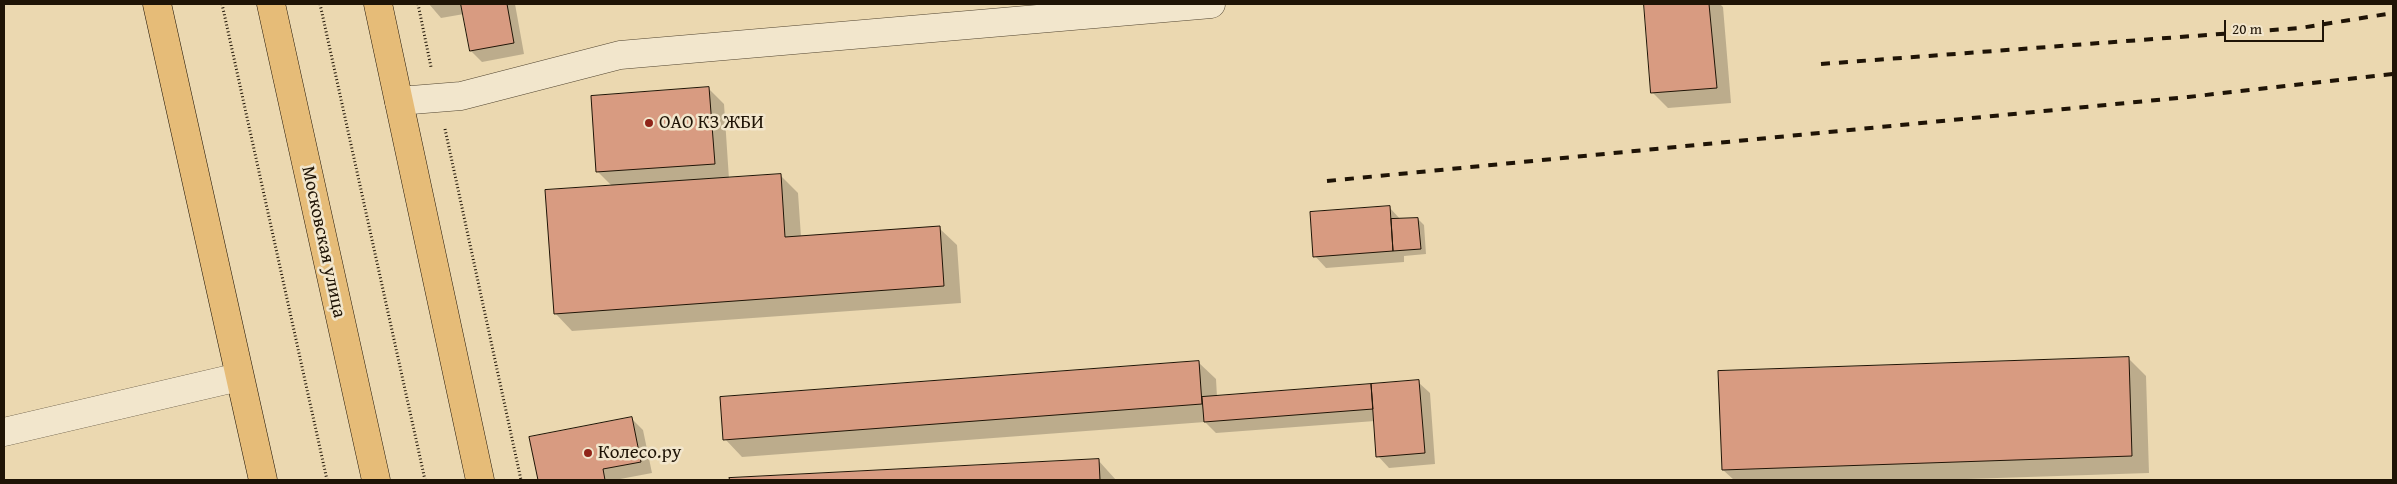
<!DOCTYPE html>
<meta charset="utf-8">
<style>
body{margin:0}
#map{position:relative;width:2397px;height:484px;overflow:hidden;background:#ebd8b0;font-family:"Gentium Book Plus",serif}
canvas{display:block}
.frame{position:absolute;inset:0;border:5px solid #1f1406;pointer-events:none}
.scale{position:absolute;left:2224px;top:20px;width:100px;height:22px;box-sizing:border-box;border:2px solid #1f1406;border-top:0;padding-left:6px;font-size:15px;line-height:18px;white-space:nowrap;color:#1f1406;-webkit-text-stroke:4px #f2e6cc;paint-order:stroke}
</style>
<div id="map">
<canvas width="2397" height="484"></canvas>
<div class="frame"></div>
<div class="scale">20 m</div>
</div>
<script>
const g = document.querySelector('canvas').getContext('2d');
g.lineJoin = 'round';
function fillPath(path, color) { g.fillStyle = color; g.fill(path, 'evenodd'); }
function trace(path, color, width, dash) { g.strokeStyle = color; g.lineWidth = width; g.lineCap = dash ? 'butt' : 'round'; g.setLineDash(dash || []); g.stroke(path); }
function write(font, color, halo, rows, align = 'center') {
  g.font = font + ' "Gentium Book Plus",serif'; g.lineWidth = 5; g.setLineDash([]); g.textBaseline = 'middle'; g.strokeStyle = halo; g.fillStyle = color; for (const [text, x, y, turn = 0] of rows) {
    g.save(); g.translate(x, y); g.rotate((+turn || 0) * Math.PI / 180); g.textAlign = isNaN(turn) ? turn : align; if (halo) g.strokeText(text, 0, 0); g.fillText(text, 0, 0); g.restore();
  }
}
fillPath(new Path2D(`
 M429,4H515L524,54L482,62L471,51L464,14L441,18Z
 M1645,4H1720L1723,7L1731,103L1668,108L1653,93Z
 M709,89L724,104L729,179L780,175L798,193L801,237L939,228L957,245L961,303L572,331L555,313L613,187L597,171Z
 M1389,207L1401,220L1418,219L1424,225L1426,254L1404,256V262L1326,268L1315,256Z
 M2128,358L2146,376L2149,473L1937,480H1734L1723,470Z
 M1198,362L1216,379L1217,397L1418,382L1430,393L1435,464L1389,468L1378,456L1375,421L1216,433L1205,422L742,457L725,439Z
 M631,418L643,430L652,473L615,480H539L531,438Z
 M1098,460L1116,480H731V479Z`), '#0003');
const building = new Path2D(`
 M461,4H507L514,43L470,51Z
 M1644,4H1709L1717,88L1651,93Z
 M709,87L715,164L596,172L591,96Z
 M781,174L785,237L940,226L944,286L554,314L545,190Z
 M1390,206L1393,251L1313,257L1310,212Z
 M1418,218L1421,249L1393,251L1391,219Z
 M2129,357L2132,456L1722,470L1718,371Z
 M1199,361L1202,404L723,440L720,397Z
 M1419,380L1425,453L1376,457L1371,384Z
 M1371,384L1373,409L1204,422L1202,397Z
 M632,417L641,462L603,469L605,480H538L529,437Z
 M1099,459L1100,480H730L729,478Z`);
fillPath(building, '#d89b81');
trace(building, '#1f1406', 1);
const minor = new Path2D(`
 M399,101L461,96L620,55L1211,4
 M4,432L239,377`);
const major = new Path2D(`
 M157,4L263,480
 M271,4L376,480
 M378,4L480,480`);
trace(minor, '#524530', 29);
trace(major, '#1f1406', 29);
trace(new Path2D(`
 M222,4L327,480
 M320,4L425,480
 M418,4L431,67
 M445,129L521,480`), '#1f1406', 3, [1, 2.5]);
trace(minor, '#f2e6cc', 28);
trace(major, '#e6bc78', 28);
trace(new Path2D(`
 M1821,64L2300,28L2393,13
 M1327,181L2188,97L2393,74`), '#1f1406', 4, [9, 9]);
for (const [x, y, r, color] of [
 [649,123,5,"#8f2418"],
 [588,453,5,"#8f2418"]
]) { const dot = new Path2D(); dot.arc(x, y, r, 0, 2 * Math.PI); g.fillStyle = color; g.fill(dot); trace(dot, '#f2e6cc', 2); }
write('19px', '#1f1406', '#f2e6cc', [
 ["ОАО КЗ ЖБИ",659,123],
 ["Колесо.ру",598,453]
], 'left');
write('19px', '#1f1406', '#f2e6cc', [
 ["Московская улица",323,242,78]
]);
</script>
